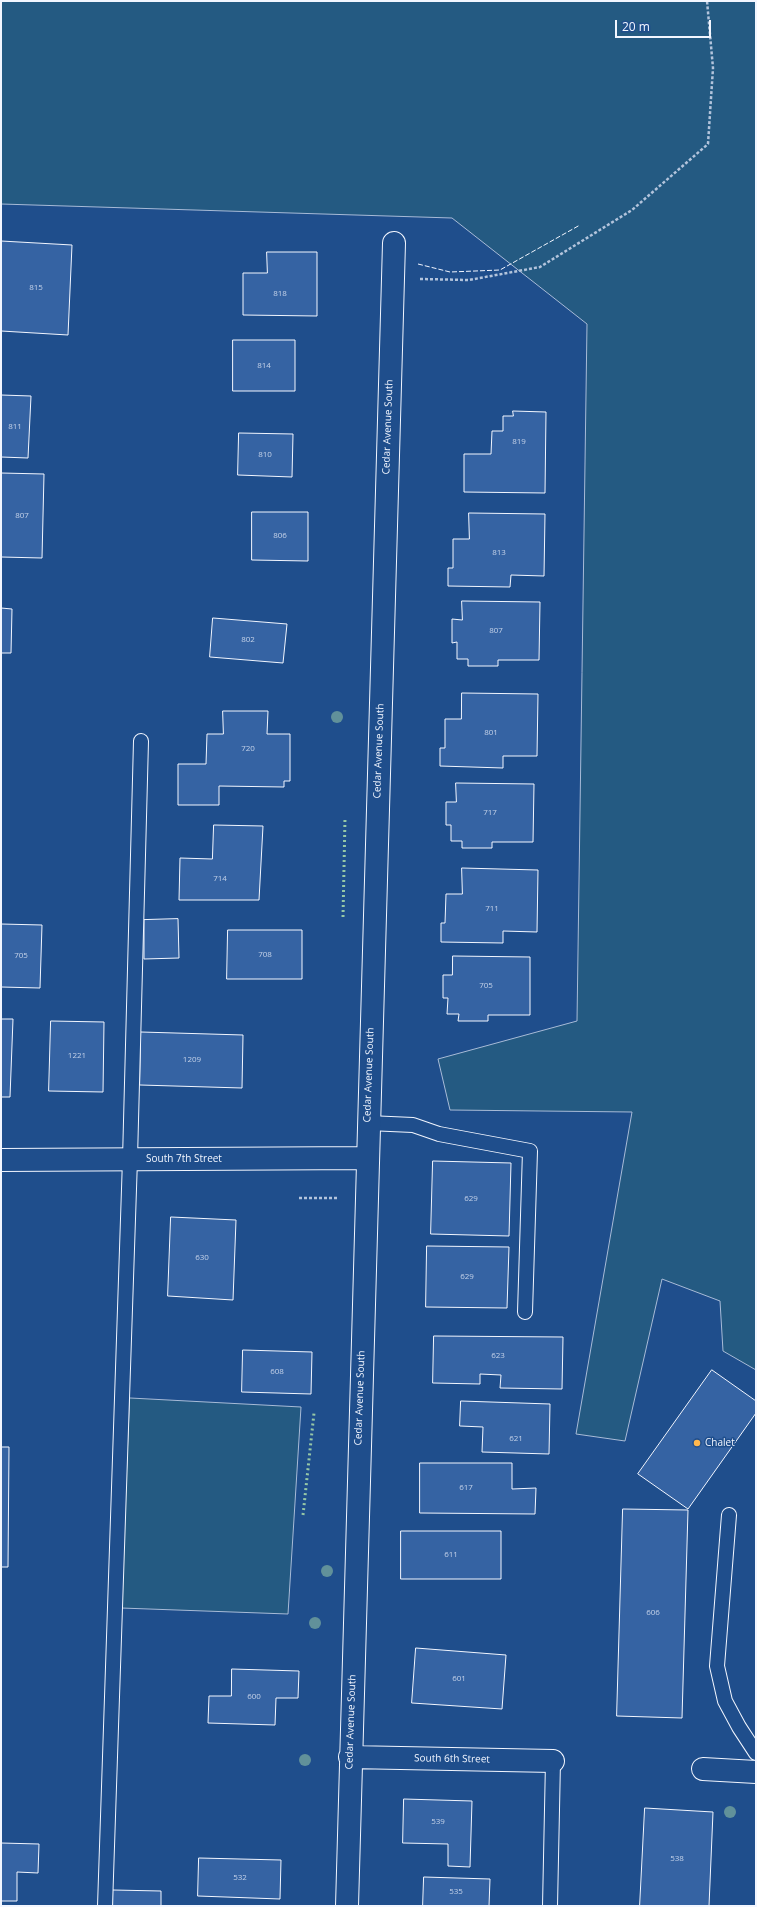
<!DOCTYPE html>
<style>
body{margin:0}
#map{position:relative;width:757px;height:1907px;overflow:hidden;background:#1f4e8c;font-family:"Open Sans",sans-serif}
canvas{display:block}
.frame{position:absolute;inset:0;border:2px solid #f2f6ff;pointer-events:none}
.scale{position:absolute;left:615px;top:20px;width:96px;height:18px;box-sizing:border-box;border:2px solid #f2f6ff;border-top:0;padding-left:5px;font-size:12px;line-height:14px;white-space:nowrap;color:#f2f6ff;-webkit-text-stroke:3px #1f4e8c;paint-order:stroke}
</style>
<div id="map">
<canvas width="757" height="1907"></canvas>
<div class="frame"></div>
<div class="scale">20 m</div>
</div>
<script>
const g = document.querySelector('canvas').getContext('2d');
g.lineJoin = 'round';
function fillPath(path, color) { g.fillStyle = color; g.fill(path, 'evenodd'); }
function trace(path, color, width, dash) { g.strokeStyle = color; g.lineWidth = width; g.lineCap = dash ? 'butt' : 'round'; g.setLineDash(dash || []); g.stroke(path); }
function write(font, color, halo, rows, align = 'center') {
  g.font = font + ' "Open Sans",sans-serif'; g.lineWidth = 3; g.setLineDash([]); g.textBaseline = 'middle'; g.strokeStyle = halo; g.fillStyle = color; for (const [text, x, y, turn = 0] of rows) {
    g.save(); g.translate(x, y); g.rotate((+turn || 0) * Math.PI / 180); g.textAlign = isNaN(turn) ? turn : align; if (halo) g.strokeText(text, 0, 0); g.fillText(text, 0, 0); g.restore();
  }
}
const green = new Path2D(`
 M1,1H756V1370L723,1351L720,1301L662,1279L625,1441L576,1434L632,1112L450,1110L438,1059L577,1021L587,324L452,218L1,204Z
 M130,1398L301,1407L288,1614L121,1608Z`);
fillPath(green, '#245a82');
trace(green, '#a8bbd7', 1);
const building = new Path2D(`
 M1,241L72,245L68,335L1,331Z
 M267,252H317V316L243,315V273H267Z
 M233,340H295V391H233Z
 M1,395L31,396L28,458L1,457Z
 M513,411L546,412L545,493L464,492V454H491L492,431H503V416H513Z
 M239,433L293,434L292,477L238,475Z
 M1,473L44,474L42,558L1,557Z
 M252,512H308V561L252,560Z
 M469,513L545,514L544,576L511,575L510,587L448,586V568H453V539H469Z
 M462,601L540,602L539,660H498V666H468V659H457V642L452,643V619L462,620Z
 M1,608L12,609L11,653H1Z
 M213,618L287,624L283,663L210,657Z
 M462,693L538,694L537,756H503V768L440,766V748H445V719H461Z
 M223,711H268L267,734H290V781H284V787L219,786V805H178V764H206L207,734H223Z
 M456,783L534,784L533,842H492V848H462V841H451V825H446V802H456Z
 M214,825L263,826L259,900H179L180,858L212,859Z
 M462,868L538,870L537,932L503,931V943L441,942V923H445L446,894H462Z
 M178,919L179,958L144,959V920Z
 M1,924L42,925L40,988L1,987Z
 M228,930H302V979H227Z
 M453,956L530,957V1015H488V1021H458L459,1014H447L448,998H443V975H452Z
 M1,1019H13L10,1097H1Z
 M51,1021L104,1022L103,1092L49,1091Z
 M141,1032L243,1035L242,1088L140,1085Z
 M433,1161L511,1163L509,1236L431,1234Z
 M171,1217L236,1220L233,1300L168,1296Z
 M427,1246L509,1247L507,1308L426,1307Z
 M434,1336L563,1337L562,1389L500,1388L501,1375L480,1374V1384L433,1383Z
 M243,1350L312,1352L311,1394L242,1392Z
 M712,1370L756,1401V1413L688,1509L638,1474Z
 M461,1401L550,1404L549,1454L482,1452L483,1427L460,1426Z
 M1,1447H9L8,1567H1Z
 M420,1463H512V1489L536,1488L535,1514L420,1513Z
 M623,1509L688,1510L682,1718L617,1716Z
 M401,1531H501V1579H401Z
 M416,1648L506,1655L502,1709L412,1703Z
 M232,1669L299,1671L298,1698H276L275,1725L208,1723L209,1696H231Z
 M404,1799L472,1801L470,1867L448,1866V1844L403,1843Z
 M645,1808L713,1812L709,1906H640Z
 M1,1843L39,1844L38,1873L17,1872V1901H1Z
 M199,1858L281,1860L280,1899L198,1896Z
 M424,1877L490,1879L489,1906H423Z
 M113,1890L161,1891V1906H113Z`);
fillPath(building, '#3563a3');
trace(building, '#f2f6ff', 1);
const service = new Path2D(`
 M368,1123L413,1125L439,1134L530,1151L525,1312
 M729,1515L717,1666L725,1701L739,1727L756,1753
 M105,1906L130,1159L141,741
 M550,1906L553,1761`);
const minor = new Path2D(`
 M1,1160L367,1158
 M350,1757L553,1761
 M703,1769L756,1772
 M347,1906L394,243`);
trace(service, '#f2f6ff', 16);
trace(minor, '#f2f6ff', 24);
trace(new Path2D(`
 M420,279L469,280L540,267L632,210L708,144L713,68L707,1
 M299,1198H339`), '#b3c4dc', 2.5, [3, 2]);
trace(service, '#1f4e8c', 14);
trace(minor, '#1f4e8c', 22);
trace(new Path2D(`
 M343,917L345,818
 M303,1515L314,1413`), '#97c8a6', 3, [2, 3]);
trace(new Path2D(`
 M418,264L450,272L500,270L580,225`), '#f2f6ff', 1, [5, 2]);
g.fillStyle = '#61919a';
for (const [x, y] of [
 [337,717],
 [327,1571],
 [315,1623],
 [305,1760],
 [730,1812]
]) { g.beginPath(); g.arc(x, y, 6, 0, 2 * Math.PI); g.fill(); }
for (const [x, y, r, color] of [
 [697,1443,4,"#ffb74d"]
]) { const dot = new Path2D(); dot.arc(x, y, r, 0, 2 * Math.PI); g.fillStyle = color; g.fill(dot); trace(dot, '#1f4e8c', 1.5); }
write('8px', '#c3d1e8', null, [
 ["815",36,288],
 ["818",280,294],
 ["814",264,366],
 ["811",15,427],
 ["819",519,442],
 ["810",265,455],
 ["807",22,516],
 ["806",280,536],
 ["813",499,553],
 ["807",496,631],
 ["802",248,640],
 ["801",491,733],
 ["720",248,749],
 ["717",490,813],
 ["714",220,879],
 ["711",492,909],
 ["708",265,955],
 ["705",21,956],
 ["705",486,986],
 ["1221",77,1056],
 ["1209",192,1060],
 ["629",471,1199],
 ["630",202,1258],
 ["629",467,1277],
 ["623",498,1356],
 ["608",277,1372],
 ["621",516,1439],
 ["617",466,1488],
 ["611",451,1555],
 ["606",653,1613],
 ["601",459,1679],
 ["600",254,1697],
 ["539",438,1822],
 ["538",677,1859],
 ["532",240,1878],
 ["535",456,1892]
]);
write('10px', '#f2f6ff', '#1f4e8c', [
 ["Cedar Avenue South",388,427,-88],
 ["Cedar Avenue South",379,751,-88],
 ["Cedar Avenue South",369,1075,-88],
 ["South 7th Street",184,1159],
 ["Cedar Avenue South",360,1398,-88],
 ["Cedar Avenue South",351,1722,-88],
 ["South 6th Street",452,1759,1]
]);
write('10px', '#f2f6ff', '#1f4e8c', [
 ["Chalet",705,1443]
], 'left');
</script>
